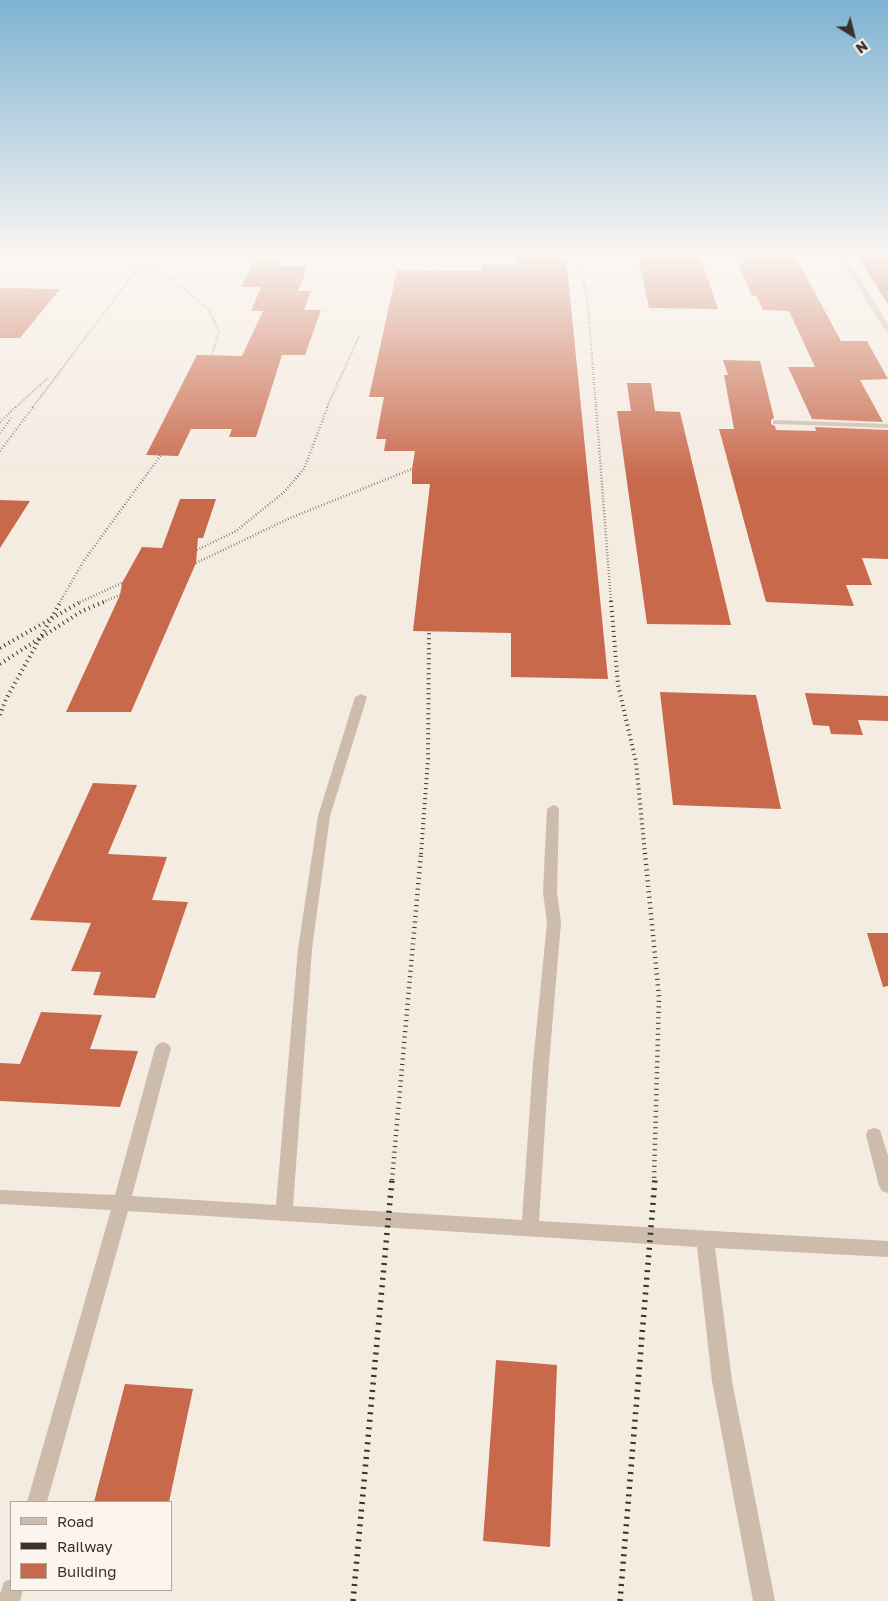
<!DOCTYPE html>
<style>
body{margin:0}
#map{position:relative;width:888px;height:1601px;overflow:hidden;background:#f4ebe1;font-family:"Golos Text",sans-serif}
canvas{display:block}
.legend{position:absolute;left:10px;top:1501px;width:162px;height:90px;box-sizing:border-box;background:#fbf5ee;border:1px solid #aea6a0;margin:0;padding:6px 9px;list-style:none;font-size:15px;color:#3b302b}
.legend li{display:flex;align-items:center;gap:10px;height:25px}
.legend b{width:25px;border:1px solid #aea6a0}
.north{position:absolute;left:828px;top:10px;width:50px;height:50px;-webkit-text-stroke:4px #fbf5ee;paint-order:stroke;rotate:144deg;font-size:14px;font-weight:700;line-height:20px;text-align:center;color:#3b302b}
.north::after{content:'';display:block;margin:auto;width:18px;height:22px;background:#3b302b;clip-path:polygon(50% 0,100% 100%,50% 72%,0 100%)}
</style>
<div id="map">
<canvas width="888" height="1601"></canvas>
<ul class="legend">
<li><b style="height:6px;background:#cdbbac"></b>Road</li>
<li><b style="height:6px;background:#3b302b"></b>Railway</li>
<li><b style="height:14px;background:#c8694b"></b>Building</li>
</ul>
<div class="north">N</div>
</div>
<script>
const g = document.querySelector('canvas').getContext('2d');
g.lineJoin = 'round';
function fillPath(path, color) { g.fillStyle = color; g.fill(path, 'evenodd'); }
function trace(path, color, width, dash) { g.strokeStyle = color; g.lineWidth = width; g.lineCap = dash ? 'butt' : 'round'; g.setLineDash(dash || []); g.stroke(path); }
fillPath(new Path2D(`
 M518,256H566L608,679L511,677V633L413,631L430,484H412V469L415,451H384L386,439H376L384,397H369L397,270L481,271V264H518Z
 M638,256H700L718,309L649,308Z
 M735,256H795L841,341H867L888,379L860,380L883,422L812,419L788,367H815L789,311L763,310L756,295L752,296Z
 M857,256H888V304Z
 M255,259L282,260L279,266H308L298,291H311L304,310H321L305,355H282L256,437H229L232,429H191L178,456L146,455L197,355L242,356L263,311H251L261,287H241Z
 M0,288L60,289L20,338H0Z
 M723,360L760,361L774,418L771,420V424L775,426L776,430L816,431L815,427L888,430V559L862,558L872,585H846L854,606L766,602L719,429H734L724,375H728Z
 M627,383H651L655,411L680,412L731,625L647,624L617,411H631Z
 M180,499H216L203,538H198L196,563L131,712H66L120,595L122,583L142,547L162,548Z
 M0,500L30,501L0,548Z
 M660,692L756,695L781,809L673,805Z
 M805,693L888,696V721L858,720L863,735L831,734L829,726L813,725Z
 M93,783L137,785L108,854L167,857L152,900L188,902L155,998L93,995L101,972L71,971L91,923L30,920Z
 M867,933H888V986L883,987Z
 M41,1012L102,1015L90,1049L138,1051L120,1107L0,1101V1063L20,1064Z
 M496,1360L557,1365L550,1547L483,1541Z
 M125,1384L193,1389L169,1502H94Z`), '#c8694b');
fillPath(new Path2D(`
 M839,256H845L888,324V332L885,330Z
 M773,420L888,424V428L776,424H773Z
 M361,694L367,697L330,816L312,949L293,1206L522,1220L533,1063L547,923L543,892L547,809L553,805L557,806L559,809L557,892L561,923L549,1063L539,1221L888,1241V1257L715,1248L732,1381L775,1601H753L712,1381L697,1247L128,1211L47,1502H27L111,1210L0,1204V1190L115,1195L155,1048L158,1044L163,1042L168,1044L171,1048L132,1196L276,1205L298,949L318,816L355,697Z
 M874,1128L880,1130L888,1156V1193L882,1191L879,1186L866,1135L868,1130Z
 M11,1579V1590H23L20,1601H0V1594L4,1582Z`), '#cdbbac');
trace(new Path2D(`
 M125,256L173,280L209,310L219,332L212,355
 M577,256L587,296L596,407
 M426,274L427,256
 M16,407L48,378
 M33,407L147,256
 M327,407L360,334`), '#3b302b', 2, [0.5, 2]);
trace(new Path2D(`
 M596,406L611,602
 M0,422L17,406
 M0,433L12,417
 M0,451L34,406
 M197,550L236,531L283,493L304,469L328,406
 M196,563L290,518L412,469
 M60,602L83,562L161,455
 M80,602L122,583
 M103,602L120,595`), '#3b302b', 2.5, [0.5, 2.5]);
trace(new Path2D(`
 M611,601L618,685L636,762L645,854
 M0,648L82,601
 M0,664L82,611L106,601
 M0,715L6,699L61,601
 M421,854L428,759L429,632`), '#3b302b', 4, [1, 4]);
trace(new Path2D(`
 M645,853L659,997L654,1180
 M392,1180L421,853`), '#3b302b', 4.5, [1, 4.5]);
trace(new Path2D(`
 M353,1601L392,1179
 M620,1601L655,1179`), '#3b302b', 5.5, [2, 5.5]);
const sky = g.createLinearGradient(0, 0, 0, 480);
sky.addColorStop(0, '#7eb2d2');
sky.addColorStop(0.53, '#faf6f2');
sky.addColorStop(1, '#faf6f200');
g.fillStyle = sky;
g.fillRect(0, 0, 888, 480);
</script>
